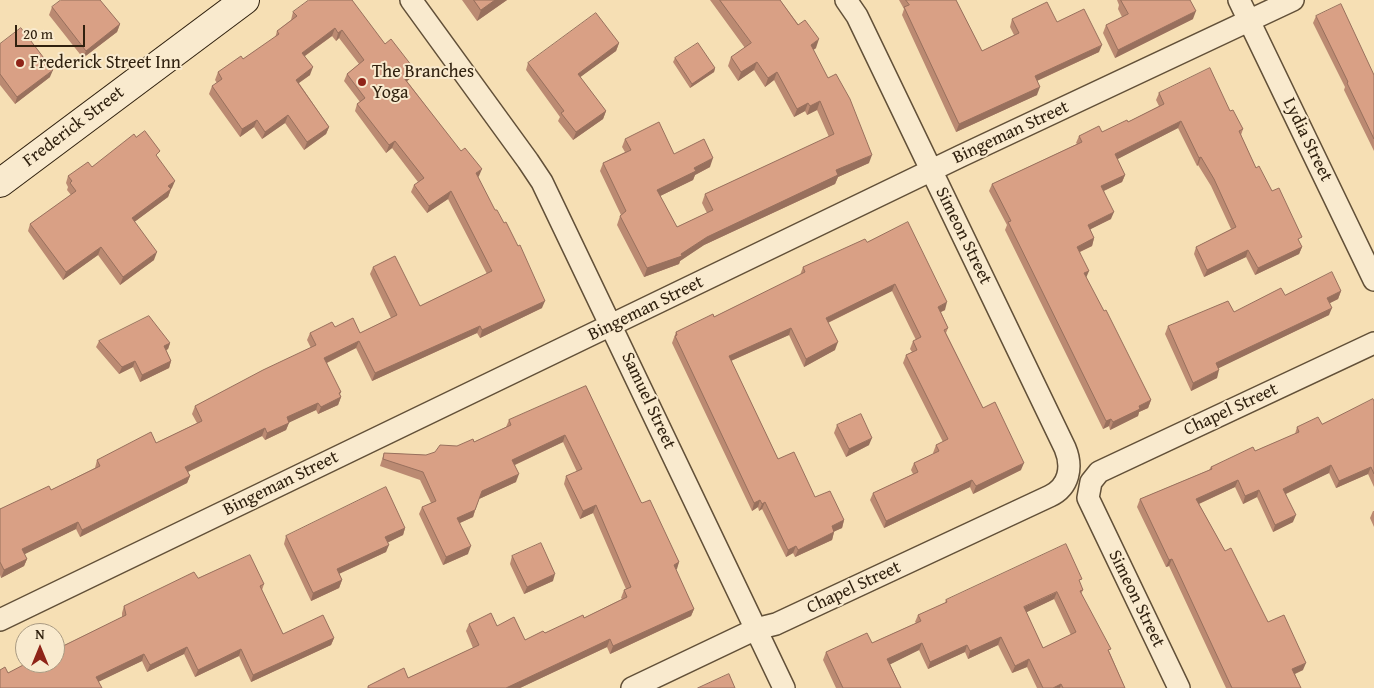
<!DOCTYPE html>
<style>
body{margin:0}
#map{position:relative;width:1374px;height:688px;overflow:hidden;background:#f6dfb4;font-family:"Gentium Book Plus",serif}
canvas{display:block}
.north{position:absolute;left:15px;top:623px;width:50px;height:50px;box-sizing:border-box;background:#f9eace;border:1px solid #a99a82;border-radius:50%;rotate:0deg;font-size:14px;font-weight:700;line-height:20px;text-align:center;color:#30210f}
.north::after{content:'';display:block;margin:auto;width:18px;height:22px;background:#8f2418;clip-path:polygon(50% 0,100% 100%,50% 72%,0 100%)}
.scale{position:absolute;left:15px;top:25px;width:70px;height:22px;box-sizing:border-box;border:2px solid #30210f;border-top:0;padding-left:6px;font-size:15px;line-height:18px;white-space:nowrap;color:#30210f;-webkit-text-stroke:4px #f9eace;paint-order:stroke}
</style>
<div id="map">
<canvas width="1374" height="688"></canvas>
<div class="north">N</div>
<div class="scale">20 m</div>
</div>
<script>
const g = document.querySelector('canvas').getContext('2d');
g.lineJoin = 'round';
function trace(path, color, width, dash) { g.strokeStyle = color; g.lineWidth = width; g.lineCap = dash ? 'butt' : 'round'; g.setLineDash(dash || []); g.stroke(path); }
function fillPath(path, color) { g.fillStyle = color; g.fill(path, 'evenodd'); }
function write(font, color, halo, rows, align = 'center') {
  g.font = font + ' "Gentium Book Plus",serif'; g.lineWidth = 4; g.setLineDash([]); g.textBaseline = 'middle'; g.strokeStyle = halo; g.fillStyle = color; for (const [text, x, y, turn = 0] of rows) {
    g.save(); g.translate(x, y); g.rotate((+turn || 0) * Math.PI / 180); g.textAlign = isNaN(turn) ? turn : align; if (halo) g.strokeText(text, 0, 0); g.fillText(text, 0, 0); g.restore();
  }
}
const minor = new Path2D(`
 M411,0L528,161L542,182L784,688
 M1239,0L1374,280
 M0,620L961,156L1293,0
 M632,688L756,629L776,624L1050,496C1069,487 1073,467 1065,448L857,16L846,0
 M1179,688L1088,498L1091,482L1099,472L1374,343`);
const secondary = new Path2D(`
 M0,183L245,0`);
trace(minor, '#625038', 24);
trace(secondary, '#30210f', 30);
trace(minor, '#f9eace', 21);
trace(secondary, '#f9eace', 28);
fillPath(new Path2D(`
 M462,0H507L477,21Z
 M710,0H780L816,48L813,50L869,163L838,177L835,184L704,245L680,261L679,264L644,277L617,225L620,216L621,215L600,171L603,163L625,152L622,147L625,139L674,154L710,167L695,175L693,180L660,196L677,227L707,213L702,203L705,194L829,137L817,110L807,115L805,111L794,117L774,80L765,87L754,70L738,81L728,66L731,57L745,48Z
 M899,0H956L982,51L1014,35L1010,27L1012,19L1057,22L1099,52L1037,81V95L956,132L902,15L904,9Z
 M1117,0H1190L1193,19L1115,58L1103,33L1106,25L1122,17L1118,9L1119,5Z
 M52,7L120,24L117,32L83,58L49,15Z
 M293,12L385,44L412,77L407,81L479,176L478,177L542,308L480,338L477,333L372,381L356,348L327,363L341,397L338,405L318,414L316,410L289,422L286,430L265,440L262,436L188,472L190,476L187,483L80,537L76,529L24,554L27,559L24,566L1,578L0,575V509L51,490L95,468L97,460L156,443L197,423L192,414L195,406L311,348L307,340L310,333L335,327L360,333L391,318L370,274L373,267L420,306L487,274L448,199L427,213L411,192L414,185L418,182L392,148L386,153L355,111L357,104L360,102L344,81L347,74L359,64L339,38L336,41L332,36L305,56L310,75L299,83L329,127L326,134L304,150L285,123L262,139L254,127L240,137L209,94L212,86L217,83L215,80L218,72L243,59L275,38L277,31L291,20Z
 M1316,16L1374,75V151L1344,90L1345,87L1313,23Z
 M619,43L616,51L580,77L606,111L603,119L573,140L558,121L560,117L526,70L528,63Z
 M0,44L50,77L15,104L0,85Z
 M675,58L715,68L714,72L690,88L673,62Z
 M1159,93L1230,111L1243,129L1241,135L1256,168L1272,191L1302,247L1299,254L1255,275L1246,257L1204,277L1194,254L1196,247L1231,229L1211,186L1198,165L1197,166L1178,128L1117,159L1125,175L1122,182L1104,191L1111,219L1090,229L1094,238L1092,246L1080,252L1086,278L1151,400L1148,408L1139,412L1138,416L1110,430L1109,426L1103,429L1005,230L1007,225L989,191L992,184L1077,144L1076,143L1079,136L1102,132L1128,122L1159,106L1156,100Z
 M136,137L158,157L172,188L171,189L168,197L134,222L154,260L120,285L98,255L63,280L28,231L30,224L71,195L67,190L68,187L66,183L68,176L92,167Z
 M867,242L945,310L941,312L948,328L946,333L983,408L1021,470L973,494L970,487L884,528L870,500L873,493L913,474L911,470L914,463L934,454L933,453L936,445L943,442L903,363L906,355L912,352L910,349L913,341L916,340L892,291L828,323L835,350L804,367L789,335L731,361L778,459L815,497L844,520L842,528L834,531V532L832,540L795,557L793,553L786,557L762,509L759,511L758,507L752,511L672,343L676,332L714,317L800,275L803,267Z
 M1341,291L1338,299L1330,303L1329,315L1218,368L1217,378L1191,391L1165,334L1168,326L1234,312L1285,295Z
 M99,341L170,343L168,349L166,350L171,361L169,368L140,382L133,367L119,374L96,347Z
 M586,386L641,502L679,562L676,570L694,609L691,616L610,654L607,647L520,688H367L368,686L408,678L473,648L466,631L469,624L497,626L525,640L545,633L584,618L622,599L621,598L624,590L626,589L593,513L580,519L564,484L566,476L577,472L563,442L515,465L516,482L479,499L473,517L460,523L468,554L443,565L419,514L422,507L431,503L420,480L380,466L384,453L426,455L474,442L506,427L509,420Z
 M1374,401V487L1368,474L1336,488L1329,473L1286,494L1293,522L1273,532L1257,497L1243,504L1235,487L1199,504L1225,551L1268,622L1303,670L1295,674L1301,688H1226L1169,566L1166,567L1137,507L1140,499L1209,470L1211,467L1255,451L1295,434L1297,427L1322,424Z
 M837,425L869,445L846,457L834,433Z
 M1373,511H1374V527L1370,518Z
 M405,528L403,535L388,542L386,552L339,574L342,580L339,588L311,601L284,544L286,536Z
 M512,556L553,581L524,594L510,564Z
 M198,578L264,584L262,590L283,634L334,638L331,645L251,682L239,656L195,677L184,654L147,672L142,661L99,681L8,673L122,617V613L124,606Z
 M1080,584L1083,590L1081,594L1110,653L1125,688H1037L1027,667L1012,673L998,645L968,659L965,652L928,669L919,650L890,664L901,688H836L823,660L826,652L872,643L916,623L915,622L918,615L945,603L946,600ZM1054,599L1071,635L1043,648L1026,612Z`), '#bb8a72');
fillPath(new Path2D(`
 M495,0H507L477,21L481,10Z
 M1196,11L1193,19L1115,58L1118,50Z
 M120,24L117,32L83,58L86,51Z
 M335,28L332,36L299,60L302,53Z
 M342,30L339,38L336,41L338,33Z
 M819,39L816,48L808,54L811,45Z
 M619,43L616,51L575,81L578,74Z
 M1102,45L1099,52L1032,83L1035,76Z
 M757,62L754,70L738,81L741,72Z
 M313,67L310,75L293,87L296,80Z
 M715,68L714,72L690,88L692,84Z
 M53,70L50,77L15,104L17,97Z
 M415,70L412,77L402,85L404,78Z
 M777,72L774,80L765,87L768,78Z
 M1040,87L1037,95L956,132L959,124Z
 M820,101L817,110L807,115L810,106Z
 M808,103L805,111L794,117L797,109Z
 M606,111L603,119L573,140L576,132Z
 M288,115L285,123L262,139L265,132Z
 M257,120L254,127L240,137L242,129Z
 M1181,121L1178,128L1112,162L1115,154Z
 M329,127L326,134L304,150L307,142Z
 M395,141L392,148L386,153L389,145Z
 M872,155L869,163L838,177L835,184L704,245L680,261L679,264L644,277L647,268L681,254L707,237L836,170Z
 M1201,157L1198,165L1197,166L1199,158Z
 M713,158L710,167L695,175L693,180L654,199L657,190L694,168Z
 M482,169L479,176L473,181L476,173Z
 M1125,175L1122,182L1099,193L1101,186Z
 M175,181L172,188L166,193L168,186Z
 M171,189L168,197L129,226L132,218Z
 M451,191L448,199L427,213L429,206Z
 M1114,212L1111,219L1085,232L1088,225Z
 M1094,238L1092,246L1075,254L1077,247Z
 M101,247L98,255L63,280L66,272Z
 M1302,247L1299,254L1255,275L1258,268Z
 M1248,250L1246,257L1204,277L1207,270Z
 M157,252L154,260L120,285L123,277Z
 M1089,271L1086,278L1084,273Z
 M895,284L892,291L823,325L826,318Z
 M1341,291L1338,299L1324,306L1327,298Z
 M545,301L542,308L480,338L482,330Z
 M947,302L945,310L936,314L938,307Z
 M1332,308L1329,315L1213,371L1216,363Z
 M480,326L477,333L372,381L375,373Z
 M791,328L789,335L726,363L729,356Z
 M359,341L356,348L322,365L324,358Z
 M838,342L835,350L804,367L806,359Z
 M170,343L168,349L161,353L164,346Z
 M135,361L133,367L119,374L122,367Z
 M171,361L169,368L140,382L142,375Z
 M1219,370L1217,378L1191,391L1193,383Z
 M341,392L338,398L341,397L338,405L318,414L321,407L339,393Z
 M1151,400L1148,408L1139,412L1138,416L1110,430L1113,422L1139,406Z
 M318,403L316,410L284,425L287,417Z
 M1111,419L1109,426L1103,429L1106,421Z
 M289,423L286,430L265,440L267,433Z
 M265,428L262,436L183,474L185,467Z
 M565,435L563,442L510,467L512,460Z
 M872,438L869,445L846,457L849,449Z
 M1024,463L1021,470L973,494L976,486Z
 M1331,465L1329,473L1281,496L1283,489Z
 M1371,467L1368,474L1336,488L1339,481Z
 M519,474L516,482L479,499L482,491Z
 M190,476L187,483L80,537L82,530Z
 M972,480L970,487L884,528L886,521Z
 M1238,480L1235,487L1194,506L1196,499Z
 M1259,490L1257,497L1243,504L1245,496Z
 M760,500L758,507L752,511L754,503Z
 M765,502L762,509L759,511L762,504Z
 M596,505L593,513L580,519L583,511Z
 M475,510L473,517L455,525L457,518Z
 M1296,515L1293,522L1273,532L1275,525Z
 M844,520L842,528L829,534L832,526Z
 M78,522L76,529L19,557L22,549Z
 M405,528L403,535L383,545L385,537Z
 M834,532L832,540L795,557L798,550Z
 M389,545L386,552L334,576L337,569Z
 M471,546L468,554L443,565L446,557Z
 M796,546L793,553L786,557L788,550Z
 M27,559L24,566L1,578L4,570Z
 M1172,559L1169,566L1166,567L1169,560Z
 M679,562L677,569L671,572L674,565Z
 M555,574L553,581L524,594L527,587Z
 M342,580L339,588L311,601L313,593Z
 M1057,592L1054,599L1021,615L1024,607Z
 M694,609L691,616L610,654L613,646Z
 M1001,637L998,645L968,659L970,651Z
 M334,638L331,645L251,682L253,675Z
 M610,639L607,647L520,688H506Z
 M922,643L919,650L885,667L887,659Z
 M967,645L965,652L928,669L930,662Z
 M187,647L184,654L147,672L150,665Z
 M241,649L239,656L195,677L198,670Z
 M144,654L142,661L94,684L96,677Z
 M1029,659L1027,667L1012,673L1015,666Z
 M1306,663L1303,670L1290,676L1292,669Z
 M1061,684L1060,688H1053Z`), '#98705d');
const building = new Path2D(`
 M61,0H100L120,24L86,51L52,7Z
 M309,0H352L385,44L391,39L415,70L404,78L461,151L465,148L482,169L476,173L495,210H497L504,223L506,222L518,246L520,245L545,301L482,330L480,326L375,373L359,341L324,358L341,392L339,393L341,397L321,407L318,403L287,417L289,423L267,433L265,428L185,467L190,476L82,530L78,522L22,549L27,559L4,570L0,562V509L49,486L51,490L100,466L97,460L151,432L156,443L202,421L195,406L263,370L316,345L310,333L332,322L335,327L353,318L360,333L397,315L373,267L395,256L420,306L492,271L451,191L429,206L414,185L424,178L395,141L389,145L357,104L365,98L347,74L364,60L342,30L338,33L335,28L302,53L313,67L296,80L329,127L307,142L288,115L265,132L257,120L242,129L212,86L222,79L218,72L241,56L243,59L279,34L277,31L297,16L293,12Z
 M474,0H495L481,10Z
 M720,0H780L798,25L805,20L819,39L811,45L828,78L836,74L850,99L872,155L836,170L838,175L707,237L681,254L682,256L647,268L620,216L626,211L603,163L631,150L625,139L659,122L674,154L704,139L713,158L694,168L696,171L657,190L677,227L713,210L705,194L834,134L820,101L810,106L808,103L797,109L777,72L768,78L757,62L741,72L731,57L751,43Z
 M906,0H956L982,51L1019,33L1012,19L1047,2L1057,22L1084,9L1102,45L1035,76L1040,87L959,124L904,7L909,5Z
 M1121,0H1190L1196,11L1118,50L1106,25L1128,14Z
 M1341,4L1374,75V139L1347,83L1348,82L1316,16Z
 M596,13L619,43L578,74L606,111L576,132L561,113L564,111L528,63Z
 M21,28L53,70L17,97L0,74V44Z
 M698,43L715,68L692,84L675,58Z
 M1210,68L1230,111L1233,110L1243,129L1239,131L1256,168L1259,166L1272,191L1279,188L1302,237L1298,239L1302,247L1258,268L1248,250L1207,270L1196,247L1236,227L1214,179L1201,157L1199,158L1181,121L1115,154L1125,175L1101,186L1114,212L1088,225L1094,238L1077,247L1089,271L1084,273L1104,311L1106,310L1151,400L1139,406L1140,409L1113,422L1111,419L1106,421L1008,222L1011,221L992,184L1082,142L1079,136L1099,126L1102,132L1127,120L1128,122L1164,104L1159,93Z
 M145,131L160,151L156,155L175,181L168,186L171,189L132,218L157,252L123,277L101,247L66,272L30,224L76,191L70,183L72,181L68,176L88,162L92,167L134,134L136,137Z
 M908,222L947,302L938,307L948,328L944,330L983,408L995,402L1024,463L976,486L972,480L886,521L873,493L918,472L914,463L939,451L936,445L948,439L906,355L917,350L913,341L921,337L895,284L826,318L838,342L806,359L791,328L729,356L778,459L794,452L815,497L830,491L844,520L832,526L834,532L798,550L796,546L788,550L765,502L762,504L760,500L754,503L675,336L677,335L676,332L713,314L714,317L805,272L803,267L865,239L867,242Z
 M1332,272L1341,291L1327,298L1332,308L1216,363L1219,370L1193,383L1168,326L1228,301L1234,312L1281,288L1285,295Z
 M149,316L170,343L164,346L171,361L142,375L135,361L122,367L99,341Z
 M586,386L641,502L642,503L650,500L679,562L674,565L694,609L613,646L610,639L506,688H369L368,686L404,668L408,678L479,645L469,624L491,613L497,626L514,617L525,640L543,631L545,633L583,615L584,618L627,597L624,590L631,587L596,505L583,511L566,476L582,469L565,435L512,460L519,474L482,491L475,510L457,518L471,546L446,557L422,507L436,501L423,472L383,459L384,453L426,455L435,452L440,445L457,446L473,439L474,442L511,425L509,420Z
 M1373,399L1374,401V474L1371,467L1339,481L1331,465L1283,489L1296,515L1275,525L1259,490L1245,496L1238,480L1196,499L1225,551L1231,548L1268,622L1284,615L1306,663L1292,669L1301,688H1232L1172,559L1169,560L1140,499L1212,469L1211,467L1253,447L1255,451L1299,432L1297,427L1318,417L1322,424Z
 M861,414L872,438L849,449L837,425Z
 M386,487L405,528L385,537L389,545L337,569L342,580L313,593L286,536Z
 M541,543L555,574L527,587L512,556Z
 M1066,544L1082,579L1079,580L1083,590L1080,591L1111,649L1108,650L1125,688H1063L1061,684L1053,688H1043L1029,659L1015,666L1001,637L970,651L967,645L930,662L922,643L887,659L901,688H843L826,652L867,633L872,643L921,621L918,615L947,602L946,600ZM1057,592L1076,632L1043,648L1024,607Z
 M250,555L264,584L260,586L283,634L323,615L334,638L253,675L241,649L198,670L187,647L150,665L144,654L96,677L102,688H0V670L5,667L8,673L27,663H55V650L126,615L124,606L194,572L198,578Z
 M729,674L735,688H698Z`);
fillPath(building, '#d9a085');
trace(building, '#98705d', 1);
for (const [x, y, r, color] of [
 [20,63,5,"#8f2418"],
 [362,82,5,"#8f2418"]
]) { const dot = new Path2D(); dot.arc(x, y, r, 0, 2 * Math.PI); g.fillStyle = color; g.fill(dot); trace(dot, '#f9eace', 2); }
write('18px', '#30210f', '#f9eace', [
 ["Frederick Street Inn",30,63],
 ["The Branches",372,72],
 ["Yoga",372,93]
], 'left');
write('18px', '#30210f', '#f9eace', [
 ["Frederick Street",74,127,-37],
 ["Bingeman Street",1011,133,-25],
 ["Lydia Street",1307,140,64],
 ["Simeon Street",963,236,64],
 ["Bingeman Street",646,309,-26],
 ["Samuel Street",648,401,65],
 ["Chapel Street",1231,410,-25],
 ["Bingeman Street",281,484,-26],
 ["Chapel Street",854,588,-25],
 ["Simeon Street",1136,599,64]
]);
</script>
